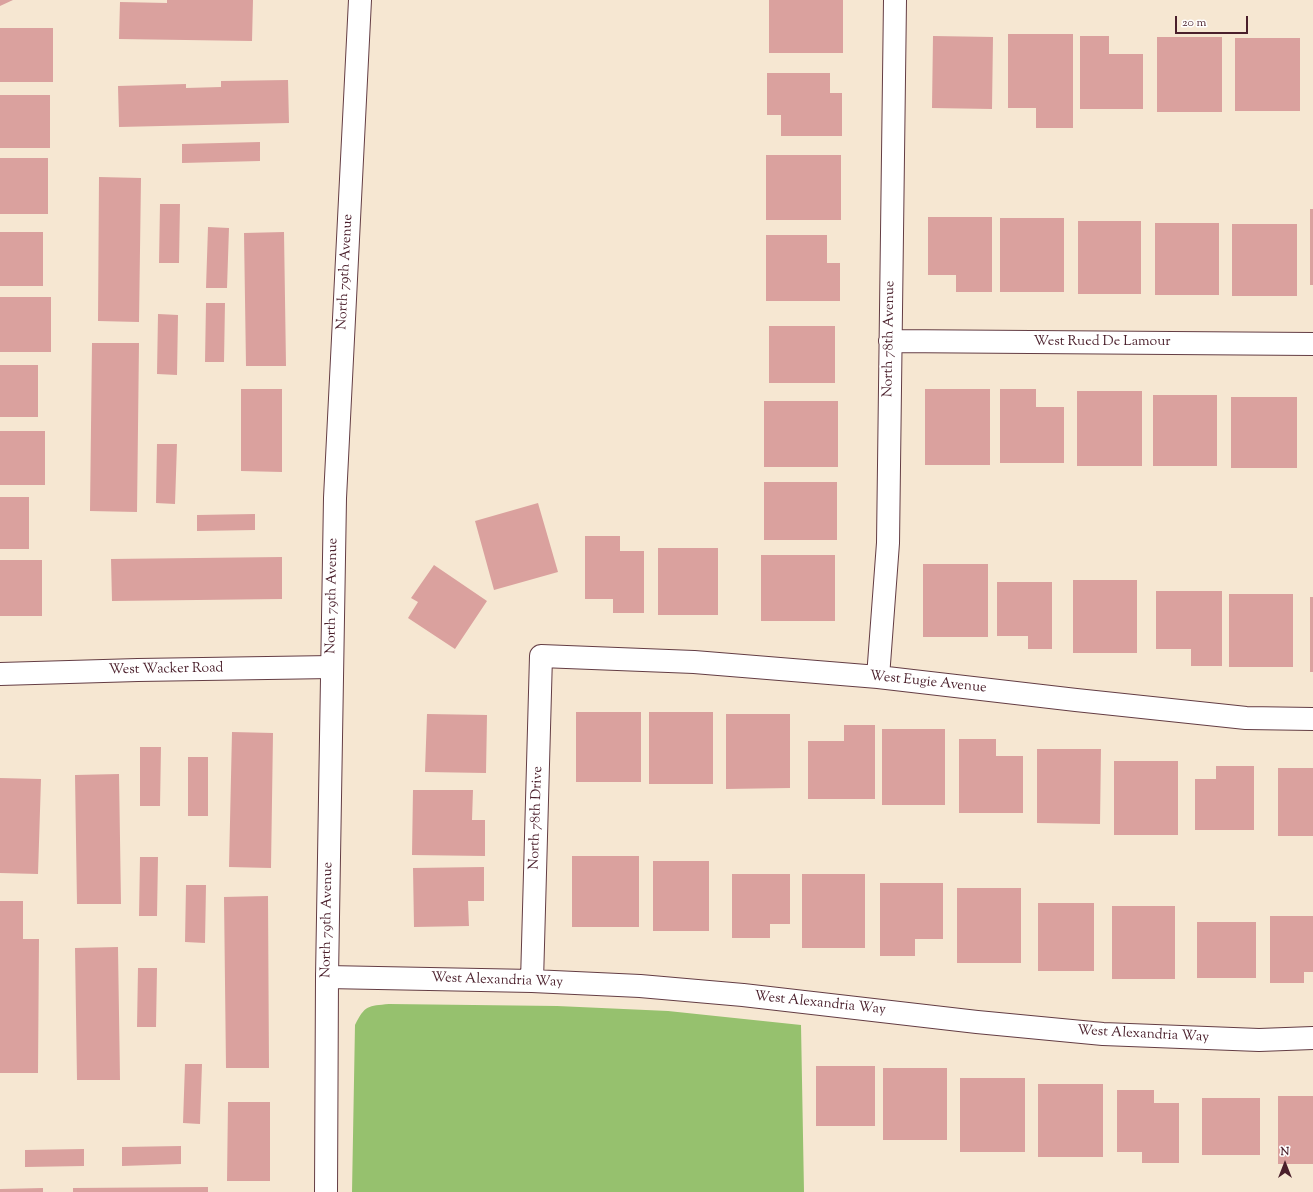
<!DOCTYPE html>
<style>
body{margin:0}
#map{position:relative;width:1313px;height:1192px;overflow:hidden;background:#f6e7d2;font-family:"Sorts Mill Goudy",serif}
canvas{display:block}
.north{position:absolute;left:1265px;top:1144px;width:40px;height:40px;-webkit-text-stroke:3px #fff;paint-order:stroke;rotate:0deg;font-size:11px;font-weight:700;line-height:16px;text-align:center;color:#4a1f2b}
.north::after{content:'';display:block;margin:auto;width:14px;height:18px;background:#4a1f2b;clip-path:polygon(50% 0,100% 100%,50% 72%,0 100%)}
.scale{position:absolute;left:1175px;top:16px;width:73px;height:18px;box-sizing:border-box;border:2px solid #4a1f2b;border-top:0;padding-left:5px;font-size:12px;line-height:14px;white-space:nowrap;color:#4a1f2b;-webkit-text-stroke:3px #fff;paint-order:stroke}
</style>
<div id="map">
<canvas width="1313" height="1192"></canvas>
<div class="north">N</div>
<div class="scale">20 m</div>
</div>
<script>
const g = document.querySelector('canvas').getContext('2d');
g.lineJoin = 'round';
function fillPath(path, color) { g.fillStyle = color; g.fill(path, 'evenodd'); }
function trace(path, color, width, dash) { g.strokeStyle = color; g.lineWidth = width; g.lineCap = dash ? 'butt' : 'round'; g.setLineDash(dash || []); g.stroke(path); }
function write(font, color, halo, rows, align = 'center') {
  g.font = font + ' "Sorts Mill Goudy",serif'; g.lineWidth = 3.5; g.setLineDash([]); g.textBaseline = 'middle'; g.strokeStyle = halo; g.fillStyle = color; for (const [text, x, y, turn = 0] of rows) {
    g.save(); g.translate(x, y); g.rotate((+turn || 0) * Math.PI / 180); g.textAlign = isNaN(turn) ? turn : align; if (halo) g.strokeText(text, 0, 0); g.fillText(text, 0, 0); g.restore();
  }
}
fillPath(new Path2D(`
 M389,1004L557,1006L668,1011L801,1025L804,1192H352L355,1025C365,1005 368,1006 389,1004Z`), '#96c16e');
fillPath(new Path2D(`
 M0,0H13L0,6Z
 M167,0H253L252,41L119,39L120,2L167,3Z
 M769,0H843V53H769Z
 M0,28H53V82H0Z
 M1008,34H1073V128H1036V108H1008Z
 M933,36L993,37L992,109L932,108Z
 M1080,36H1109V54H1143V109H1080Z
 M1157,37H1222V112H1157Z
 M1235,38H1300V111H1235Z
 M767,73H830V93H842V136H781V115H767Z
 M288,80L289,123L119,127L118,86L186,84V88L221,87V81Z
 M0,95H50V148H0Z
 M260,142V161L182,163V144Z
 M766,155H841V220H766Z
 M0,158H48V214H0Z
 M99,177L141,178L139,322L98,321Z
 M160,204H180L179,263H159Z
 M1310,209H1313V285H1310Z
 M928,217H992V292H956V275H928Z
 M1000,218H1064V292H1000Z
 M1078,221H1141V294H1078Z
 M1155,223H1219V295H1155Z
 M1232,224H1297V296H1232Z
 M208,227L229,228L227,288H206Z
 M0,232H43V286H0Z
 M284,232L286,366H246L244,233Z
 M766,235H827V263H840V301H766Z
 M0,297H51V352H0Z
 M206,303H225L224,362H205Z
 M158,314L178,315L177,375L157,374Z
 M769,326H835V383H769Z
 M92,343H139L137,512L90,511Z
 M0,365H38V417H0Z
 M241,389H282V472L241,471Z
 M925,389H990V465H925Z
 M1000,389H1036V407H1064V463H1000Z
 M1077,391H1142V466H1077Z
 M1153,395H1217V466H1153Z
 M1231,397H1297V468H1231Z
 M764,401H838V467H764Z
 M0,431H45V485H0Z
 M157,444H177L175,504L156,503Z
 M764,482H837V540H764Z
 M0,497H29V549H0Z
 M538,503L558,572L494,590L475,521Z
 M255,514V530L197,531V515Z
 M585,536H620V551H644V613H613V599H585Z
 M658,548H718V615H658Z
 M761,555H835V621H761Z
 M282,557V599L112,601L111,559Z
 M0,560H42V616H0Z
 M923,564H988V637H923Z
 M434,565L487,601L455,649L408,618L418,602L411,598Z
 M1073,580H1137V653H1073Z
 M997,582H1052V649H1028V636H997Z
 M1156,591H1222V666H1191V649H1156Z
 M1229,594H1293V667H1229Z
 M1310,597H1313V672H1310Z
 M576,712H641V782H576Z
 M649,712H713V784H649Z
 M427,714L487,715L486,773L425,772Z
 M726,714H790V788L726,789Z
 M844,725H875V799H808V741H844Z
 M882,729H945V805H882Z
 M232,732L273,733L271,868L229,867Z
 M959,739H996V756H1023V813H959Z
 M140,747H161L160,806H140Z
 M1037,749H1101L1100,824L1037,823Z
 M188,757H208V816H188Z
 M1114,761H1178V835H1114Z
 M1216,766H1254V830H1195V779H1216Z
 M1278,768H1313V836H1278Z
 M119,774L121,904H77L75,775Z
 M0,778L41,779L38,874L0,873Z
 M413,790H473L472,820H485V856L412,855Z
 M572,856H639V927H572Z
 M140,857H158L157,916H139Z
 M653,861H709V931H653Z
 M484,867V901H468L469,926L414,927L413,868Z
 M732,874H790V924H770V938H732Z
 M802,874H865V948H802Z
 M880,883H943V939H915V956H880Z
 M186,885H206L205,943L185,942Z
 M957,888H1021V963H957Z
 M268,896L269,1068H226L224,897Z
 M0,901H23V939H39L38,1073H0Z
 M1038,903H1094V971H1038Z
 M1112,906H1175V979H1112Z
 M1270,916H1313V972H1304V983H1270Z
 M1197,922H1256V978H1197Z
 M118,947L120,1080H77L75,948Z
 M138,968H157L156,1027H137Z
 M185,1064H202L200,1124L183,1123Z
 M816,1066H875V1126H816Z
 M883,1068H947V1140H883Z
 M960,1078H1025V1152H960Z
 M1038,1084H1103V1157H1038Z
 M1117,1090H1154V1103H1179V1163H1142V1152H1117Z
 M1278,1096H1313V1164H1278Z
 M1202,1098H1260V1155H1202Z
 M228,1102H270V1181H227Z
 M181,1146V1164L122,1166V1147Z
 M84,1149V1166L25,1167V1150Z
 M208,1187V1192H73V1188Z
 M43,1188V1192H0V1189Z`), '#daa19e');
const minor = new Path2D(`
 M890,341L1313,344
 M0,674L138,670L332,667
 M878,677L888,543L895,0
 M327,977L532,981L640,986L743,995L977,1022L1103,1034L1259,1040L1313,1038
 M532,981L541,656L694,662L878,677L1076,700L1246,718L1313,719`);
const tertiary = new Path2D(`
 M326,1192L327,977L335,498L360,0`);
trace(minor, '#643d44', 24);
trace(tertiary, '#643d44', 24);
trace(minor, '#fff', 22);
trace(tertiary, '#fff', 22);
write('14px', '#4a1f2b', '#fff', [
 ["North 79th Avenue",346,272,-87],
 ["North 78th Avenue",890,339,-89],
 ["West Rued De Lamour",1102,343],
 ["North 79th Avenue",333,596,-89],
 ["West Wacker Road",166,670,-1],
 ["West Eugie Avenue",928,683,6],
 ["North 78th Drive",537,818,-88],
 ["North 79th Avenue",328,920,-89],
 ["West Alexandria Way",497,981,2],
 ["West Alexandria Way",820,1004,6],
 ["West Alexandria Way",1143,1035,3]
]);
</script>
